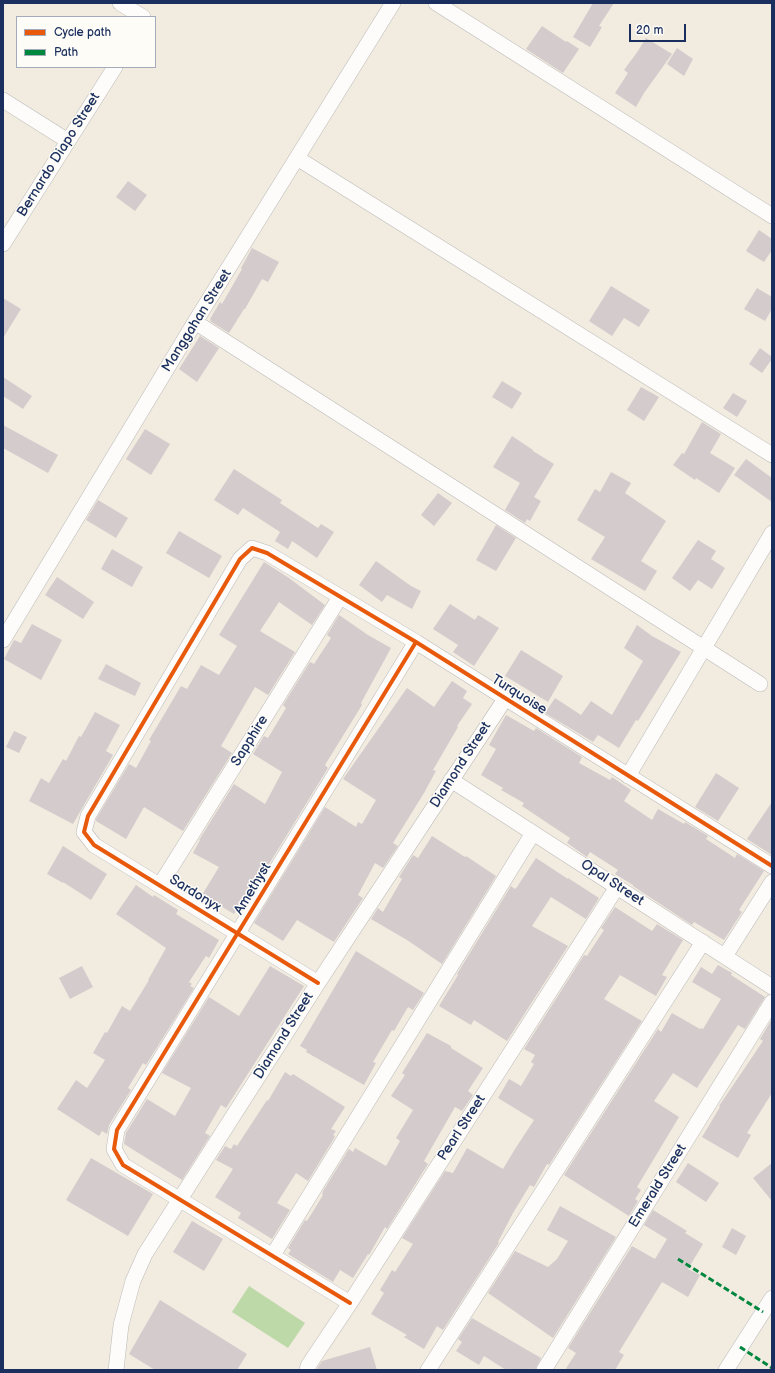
<!DOCTYPE html>
<style>
body{margin:0}
#map{position:relative;width:775px;height:1373px;overflow:hidden;background:#f1ebe0;font-family:"Balsamiq Sans",sans-serif}
canvas{display:block}
.frame{position:absolute;inset:0;border:4px solid #1b2f5e;pointer-events:none}
.legend{position:absolute;left:16px;top:16px;width:140px;height:52px;box-sizing:border-box;background:#fdfcf7;border:1px solid #a3aaba;margin:0;padding:5px 7px;list-style:none;font-size:12px;color:#1b2f5e}
.legend li{display:flex;align-items:center;gap:8px;height:20px}
.legend b{width:20px;border:1px solid #a3aaba}
.scale{position:absolute;left:629px;top:24px;width:57px;height:18px;box-sizing:border-box;border:2px solid #1b2f5e;border-top:0;padding-left:5px;font-size:12px;line-height:14px;white-space:nowrap;color:#1b2f5e;-webkit-text-stroke:3px #fdfcf7;paint-order:stroke}
</style>
<div id="map">
<canvas width="775" height="1373"></canvas>
<div class="frame"></div>
<ul class="legend">
<li><b style="height:5px;background:#e8590c"></b>Cycle path</li>
<li><b style="height:5px;background:#00873e"></b>Path</li>
</ul>
<div class="scale">20 m</div>
</div>
<script>
const g = document.querySelector('canvas').getContext('2d');
g.lineJoin = 'round';
function fillPath(path, color) { g.fillStyle = color; g.fill(path, 'evenodd'); }
function trace(path, color, width, dash) { g.strokeStyle = color; g.lineWidth = width; g.lineCap = dash ? 'butt' : 'round'; g.setLineDash(dash || []); g.stroke(path); }
function write(font, color, halo, rows, align = 'center') {
  g.font = font + ' "Balsamiq Sans",sans-serif'; g.lineWidth = 3; g.setLineDash([]); g.textBaseline = 'middle'; g.strokeStyle = halo; g.fillStyle = color; for (const [text, x, y, turn = 0] of rows) {
    g.save(); g.translate(x, y); g.rotate((+turn || 0) * Math.PI / 180); g.textAlign = isNaN(turn) ? turn : align; if (halo) g.strokeText(text, 0, 0); g.fillText(text, 0, 0); g.restore();
  }
}
fillPath(new Path2D(`
 M249,1286L305,1323L288,1348L232,1312Z`), '#bed9a8');
fillPath(new Path2D(`
 M593,3H614L599,26L602,27L590,47L573,37Z
 M542,26L566,42L567,41L579,49L563,73L526,49Z
 M646,38L672,54L644,93L636,107L615,93L628,73L624,70L638,51Z
 M677,48L693,59L684,76L667,64Z
 M128,181L147,195L135,211L116,197Z
 M759,230L772,239V250L764,262L746,251Z
 M252,248L279,262L268,282L262,279L245,309H244L229,333L210,321L211,320L210,319L220,302L222,304L242,269L241,268Z
 M611,286L650,310L639,327L624,318L612,336L589,321Z
 M757,288L772,297V309L765,321L744,309Z
 M3,298L21,309L3,338Z
 M200,336L219,348L197,382L179,369Z
 M760,348L772,357V359L762,373L749,364Z
 M3,377L32,396L23,409L3,396Z
 M502,381L522,393L512,409L492,397Z
 M641,387L659,397L644,421L627,410Z
 M733,393L747,401L737,417L723,408Z
 M702,422L721,434L710,453L735,468L719,493L696,478L695,480L673,465L682,453L684,454Z
 M3,425L58,455L48,473L3,448Z
 M145,429L170,444L151,475L126,459Z
 M512,436L533,450V451L554,464L534,497L541,501L530,521L527,519L525,523L505,510L520,483L493,467Z
 M746,459L772,478V502L734,475Z
 M234,469L282,500L280,503L318,528L321,524L334,532L317,558L292,541L288,549L275,541L280,532L243,508L238,515L214,500Z
 M611,472L631,483L625,493L666,521L641,561L657,571L645,591L591,559L605,537L577,520L595,489L600,492Z
 M438,493L452,503L434,526L421,515Z
 M98,500L128,518L116,538L86,520Z
 M496,525L516,538L496,571L476,560Z
 M179,531L222,556L209,578L166,553Z
 M698,540L716,551L711,559L725,568L712,589L698,580L690,591L672,578Z
 M112,549L143,567L132,587L101,569Z
 M376,561L411,586L421,591L412,609L387,595L382,602L359,585Z
 M264,562L289,578L325,605L312,625L279,602L260,631L295,652L268,695L255,687L221,746L232,753L183,831L144,807L126,839L96,821V819L129,764L136,768L151,741L149,740L181,686L187,689L201,665L219,675L237,646L219,635Z
 M57,577L94,602L83,619L45,595Z
 M450,604L475,620L478,615L499,628L474,666L453,652L458,645L433,629Z
 M339,615L368,635L391,648L361,703L362,705L325,765L328,768L239,913L236,911L234,914L202,895L219,867L193,853L200,840H199L234,784L265,804L282,772L253,754L264,736L268,738L286,708L283,705L310,662L314,664L331,638L327,635Z
 M32,624L62,640L41,680L4,659L14,640L21,643Z
 M637,625L652,636L681,652L638,721L636,720L619,748L598,735L593,742L545,713L555,698L581,715L591,701L612,715L643,661L624,648Z
 M521,650L563,676L548,702L505,676Z
 M106,664L141,683L135,696L98,679Z
 M452,681L467,691L463,698L472,704L457,726L458,727L433,770L436,771L424,793L393,843L398,846L383,868L375,863L358,895L363,898L334,942L297,920L283,941L254,923L325,807L356,827L358,822L362,824L376,800L343,779L407,688L434,707Z
 M95,712L120,725L106,751L113,755L73,824L29,801L41,778L49,783L63,759L66,761L79,736L81,737Z
 M506,715L534,731L536,728L582,757L579,763L610,780L612,777L631,790L624,801L652,820L658,809L684,824L685,822L708,836L706,839L735,858L737,854L764,871L739,910L742,912L724,940L694,922L692,925L633,886V885L615,874L618,870L590,852L587,857L567,843L570,838L522,806L524,803L501,790L503,788L481,775L496,749L489,745Z
 M14,731L27,737L19,753L6,747Z
 M716,773L739,788L718,821L695,807Z
 M772,802V855L747,839Z
 M432,836L465,857L466,856L496,876L442,964L407,940L371,919L378,908L383,912L402,879L399,877L413,855L418,858Z
 M63,846L107,874L91,900L63,882V883L47,874Z
 M536,858L568,879V878L599,898L586,919L551,897L532,926L568,946L507,1041L474,1020L471,1025L439,1006L458,975L457,974L511,886L515,889L517,887Z
 M136,885L153,897L154,895L178,910L176,914L219,940L209,958L206,956L189,982L192,984L190,986L194,988L146,1065L143,1063L128,1088L131,1090L109,1125L107,1134L102,1131L99,1136L57,1109L76,1080L87,1088L105,1060L93,1053L105,1032L107,1033L122,1006L130,1011L149,980H148L166,948L116,914Z
 M615,907L652,931L657,924L683,940L662,975L667,977L656,996L620,975L604,999L642,1021L549,1165L547,1164L534,1187L530,1185L513,1213L498,1242L499,1243L443,1330L437,1326L424,1349L404,1337L407,1335L371,1314L384,1293L380,1290L392,1270L395,1272L413,1244L402,1238L445,1171L453,1173L467,1148L503,1169L515,1149L534,1120L498,1098L509,1079L521,1086L534,1064L531,1062L535,1055L524,1049L584,955L587,956L604,930L601,928Z
 M356,951L424,993L413,1010L408,1007L394,1031L392,1030L373,1062L376,1063L364,1085L306,1052L307,1050L300,1046Z
 M718,965L732,973L731,975L765,997L745,1029L738,1025L697,1088L673,1073L654,1101L679,1117L637,1187L641,1190L635,1199L638,1201L629,1216L564,1175L658,1029L661,1032L672,1013L700,1029L701,1028L703,1029L721,999L692,982L701,967L712,974Z
 M82,966L93,987L70,999L59,978Z
 M270,966L304,986L226,1108L221,1105L205,1133L210,1136L182,1180L124,1144L126,1133L147,1099L175,1116L191,1088L162,1073L209,997L239,1016Z
 M772,1019V1093L747,1133L751,1135L738,1158L702,1137L720,1107L719,1106L763,1041L760,1039Z
 M427,1033L451,1046V1048L483,1068L468,1091L473,1095L462,1111L455,1107L424,1161L428,1164L387,1229L385,1227L369,1255L368,1254L353,1278L340,1270L333,1282L288,1254L291,1250L288,1248L305,1220L307,1221L323,1195L322,1194L323,1191L349,1149L353,1152L355,1148L386,1166L400,1141L396,1138L413,1110L391,1096L405,1075L402,1073Z
 M285,1072L291,1076L293,1074L345,1107L331,1129L336,1131L333,1135L335,1136L333,1140L308,1181L296,1173L277,1203L290,1210L272,1239L238,1218L241,1213L215,1197L233,1169L216,1160L225,1146L231,1149L234,1144L237,1146L267,1100L268,1101Z
 M91,1158L153,1194L128,1236L66,1200Z
 M688,1163L719,1183L706,1202L676,1182Z
 M772,1163V1201L753,1178Z
 M560,1206L616,1237L553,1338L488,1293L515,1251L548,1267L557,1259L568,1241L547,1230Z
 M653,1210L687,1231L685,1233L703,1244L688,1269L700,1275L688,1297L662,1282L619,1352L624,1355L615,1370H565L576,1353L568,1348L632,1246L655,1259L667,1239L644,1225Z
 M192,1221L223,1239L204,1271L173,1252Z
 M732,1228L746,1236L736,1255L722,1247Z
 M160,1300L247,1354L237,1370H155L129,1354Z
 M472,1318L541,1358L535,1370H506L484,1356L479,1365L456,1351L462,1342L458,1339Z
 M370,1347L377,1370H316L322,1361Z`), '#d4cbcc');
const minor = new Path2D(`
 M120,3L143,17
 M436,3L772,216
 M3,100L68,141
 M297,158L772,455
 M3,244L115,67
 M195,322L760,684
 M3,640L195,322L393,3
 M628,776L772,533
 M451,780L772,987
 M160,885L340,597
 M725,956L772,882
 M318,983L94,845L84,832L88,816L240,559L252,548L267,553L416,642L772,866
 M273,1255L533,833
 M350,1303L123,1165L114,1149L117,1130L416,642
 M116,1370L121,1325L133,1281L145,1254L318,983L505,699
 M307,1370L308,1366L350,1303L617,887
 M428,1370L703,942
 M544,1370L772,1002
 M726,1370L772,1298`);
trace(minor, '#bbbab7', 16);
trace(minor, '#fdfcfa', 15);
trace(new Path2D(`
 M678,1259L763,1312
 M740,1347L772,1368`), '#00873e', 3, [6, 3]);
trace(new Path2D(`
 M318,983L94,845L84,832L88,816L240,559L252,548L267,553L416,642L772,866
 M350,1303L123,1165L114,1149L117,1130L416,642`), '#e8590c', 4);
write('14px', '#1b2f5e', '#fdfcf7', [
 ["Bernardo Diapo Street",59,155,-58],
 ["Manggahan Street",197,321,-58],
 ["Turquoise",519,695,32],
 ["Sapphire",250,741,-58],
 ["Diamond Street",461,765,-57],
 ["Opal Street",612,883,33],
 ["Amethyst",253,889,-59],
 ["Sardonyx",195,894,32],
 ["Diamond Street",284,1036,-58],
 ["Pearl Street",462,1128,-57],
 ["Emerald Street",658,1186,-58]
]);
</script>
